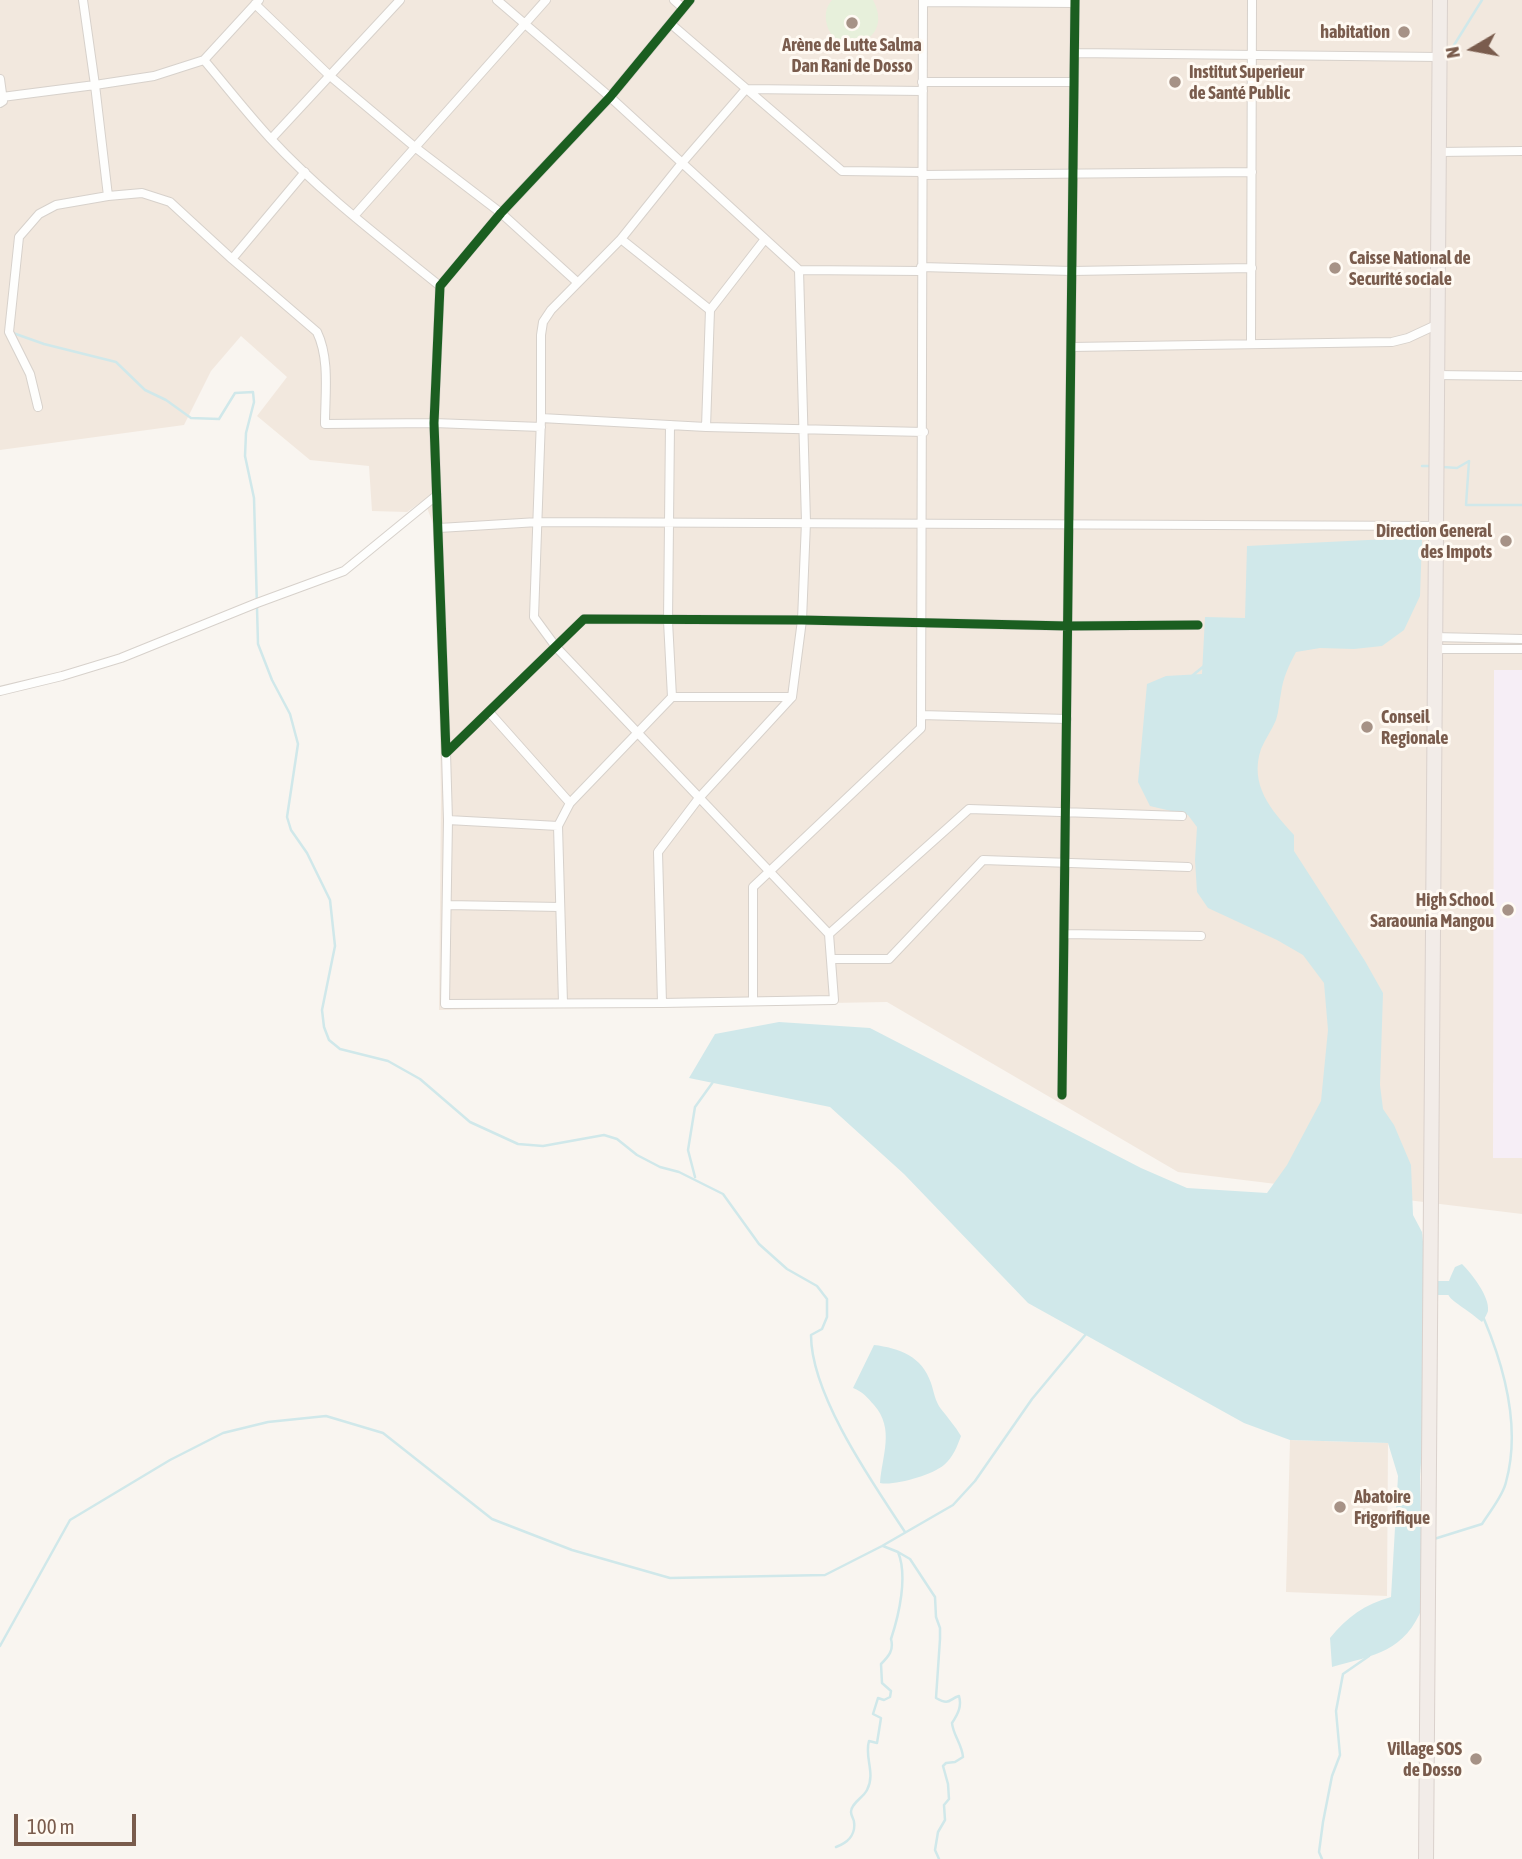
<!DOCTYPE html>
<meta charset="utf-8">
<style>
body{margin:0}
#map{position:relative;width:1522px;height:1859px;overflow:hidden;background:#f9f5f0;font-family:"Asap Condensed",sans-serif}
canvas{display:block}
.north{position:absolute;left:1438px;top:14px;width:70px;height:70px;-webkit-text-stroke:5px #fffaf3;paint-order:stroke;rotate:260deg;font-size:19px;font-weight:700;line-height:28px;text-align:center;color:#7a5c4d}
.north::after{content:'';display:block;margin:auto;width:24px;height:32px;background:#7a5c4d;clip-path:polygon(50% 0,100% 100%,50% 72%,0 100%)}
.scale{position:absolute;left:14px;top:1814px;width:122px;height:32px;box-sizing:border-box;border:4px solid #7a5c4d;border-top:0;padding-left:9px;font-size:21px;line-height:24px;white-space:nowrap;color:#7a5c4d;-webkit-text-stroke:5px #fffaf3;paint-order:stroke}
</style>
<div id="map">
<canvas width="1522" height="1859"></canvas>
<div class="north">N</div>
<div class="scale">100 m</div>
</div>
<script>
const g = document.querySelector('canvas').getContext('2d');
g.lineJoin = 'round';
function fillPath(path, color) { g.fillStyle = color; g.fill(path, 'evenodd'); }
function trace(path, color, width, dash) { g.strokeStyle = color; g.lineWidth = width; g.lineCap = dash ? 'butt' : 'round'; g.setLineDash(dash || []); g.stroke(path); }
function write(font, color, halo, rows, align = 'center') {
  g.font = font + ' "Asap Condensed",sans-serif'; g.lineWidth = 6; g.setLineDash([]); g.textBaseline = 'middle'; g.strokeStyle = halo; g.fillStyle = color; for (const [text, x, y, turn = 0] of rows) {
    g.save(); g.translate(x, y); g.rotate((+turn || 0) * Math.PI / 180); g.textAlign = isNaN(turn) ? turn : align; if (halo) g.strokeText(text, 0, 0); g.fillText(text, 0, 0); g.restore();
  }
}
fillPath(new Path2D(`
 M0,0H1522V1214L1178,1172L887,1002L439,1010L441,800L437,534L424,500L407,512L372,511L369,466L310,460L257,416L287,377L241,336L211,371L184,425L0,450Z
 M1290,1440L1388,1443L1387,1596L1286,1592Z`), '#f2e8de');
fillPath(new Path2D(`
 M1494,670H1522V1158H1493Z`), '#f6eef6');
fillPath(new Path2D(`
 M832,0H873C897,45 831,61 826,20C825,12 827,6 832,0Z`), '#e7f0db');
fillPath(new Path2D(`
 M1408,538L1422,540L1420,596L1404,630L1382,646L1354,649L1320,648L1296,652C1289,665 1283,678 1281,693C1279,702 1279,711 1276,720C1272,730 1265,739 1261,749C1249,785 1271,810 1294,835V851L1365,961L1383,993L1380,1085L1383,1109L1394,1125L1411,1165L1413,1215L1422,1232L1426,1269L1424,1420L1420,1477L1423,1606C1405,1652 1375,1655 1332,1667L1330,1638C1347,1617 1365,1604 1391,1597L1398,1476L1388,1443L1290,1440L1244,1423L1028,1303L904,1174L830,1107L689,1078L715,1034L779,1022L870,1028L1141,1168L1187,1188L1267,1193L1287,1165L1321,1101L1328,1030L1324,983L1303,955L1277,940L1208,908L1197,892L1195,860L1197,827L1188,815L1150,806L1138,782L1147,684L1166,676L1202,674L1205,617L1245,618L1247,546Z
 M1462,1264C1472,1274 1490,1297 1488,1311C1487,1314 1484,1320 1482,1322C1477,1319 1474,1315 1469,1312C1446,1295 1441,1297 1455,1267Z
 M874,1345C899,1348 922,1356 931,1383C934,1392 935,1401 941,1409C948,1418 955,1426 961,1436C957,1447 953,1457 944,1465C932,1475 895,1486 880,1483C882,1455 895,1429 874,1405C867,1397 863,1392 853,1388Z`), '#d0e8ea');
trace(new Path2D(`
 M1446,58L1482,0
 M13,333L44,344L116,362L145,390L166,400L191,418L219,419L235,393L253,392L254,402L246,433L245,456L254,498L258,644L272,680L290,714L298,744L287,817L291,830L307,853L330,900L335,946L322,1010L324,1027L329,1040L340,1049L388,1061L420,1079L470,1122L518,1144L543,1146L604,1135L617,1139L637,1155L660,1167L679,1172L723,1194L759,1244L787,1269L817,1286L827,1299V1317L822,1329L811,1335C811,1395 872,1482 905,1532
 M1422,466H1433
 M1443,467L1457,468L1469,461L1466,505H1522
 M1193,675L1204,666
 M695,1177L688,1150L695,1107L713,1082
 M1434,1539L1482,1524C1490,1511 1503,1496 1506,1482C1521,1428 1505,1369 1484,1319
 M898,1552L910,1559L935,1597L936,1617L940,1628V1639L936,1698C950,1706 949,1699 959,1696C962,1706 958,1714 952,1723C953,1735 962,1744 963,1757L955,1762L946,1763L943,1766L948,1784L949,1799L944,1805L945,1820L938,1832L935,1850L939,1859
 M0,1646L70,1520L170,1460L223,1433L268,1422L326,1416L383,1433L492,1519L572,1550L670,1578L825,1575L882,1546L953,1505L975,1481L1032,1399L1086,1334
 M836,1847C847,1843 856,1835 854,1822C854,1819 851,1816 851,1812C851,1803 863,1798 867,1790C876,1773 864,1757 869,1741L877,1743L881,1718L873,1714L878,1698L884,1700L890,1697L891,1691L882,1683L881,1664C889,1656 894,1650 891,1639C899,1615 908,1576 898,1552L883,1546
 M1322,1859L1319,1852L1323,1822L1332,1776L1340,1755L1336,1711L1343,1674L1369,1656`), '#d0e8ea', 2.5);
trace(new Path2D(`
 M1420,1288H1457`), '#d0e8ea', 14);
const minor = new Path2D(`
 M259,0L204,60L154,76L95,85L108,196L142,193L170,202L232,259L305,172
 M497,0L610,97L799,270L921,271
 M674,0L683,8
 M690,0L610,97L501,213L440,286L434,423L446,753L584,619L802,620L1068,626L1198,625
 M923,2L1075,3
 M255,4L330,76L416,148L501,213L577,282
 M671,24L842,171L922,172
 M1075,53L1439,57
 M204,60C226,86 247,113 270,138C321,193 382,239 440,286
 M0,79L3,101L0,103
 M922,82H1074
 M2,97L95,85L83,0
 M271,139L400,0
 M1438,152L1522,151
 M922,175L1252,172
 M354,216L546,0
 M621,239L710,310L706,427
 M232,259L317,332C330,359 325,394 325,424L434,423L541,427
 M921,267L1072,271L1252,268
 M710,310L765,239
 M1251,343L1252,0
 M1071,347L1392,342L1408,338L1436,325
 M1435,375L1522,376
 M38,407L30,374L9,332L19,237L39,214L56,205L108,196
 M541,418V335L543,322L551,310L621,239L682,163L746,89L923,91
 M439,528L538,522L1435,526
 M1434,637L1522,639
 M1434,649H1522
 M0,691L62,676L121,658L257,603L344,571L437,495
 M672,697H792
 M489,712L570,803
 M921,715L1067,719
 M446,753L448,820L445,1004L662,1003L658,852L699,798L792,697L802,620L806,522L799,270
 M448,820L558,826
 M447,905L560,907
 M829,934L969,809L1182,816
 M1064,934L1201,936
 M831,959H889L983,860L1188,867
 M753,1001V887L921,728L923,0
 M563,1003L558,826L570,803L672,697L668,621L670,425
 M662,1003L834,1000L829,934L556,647L534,617L541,418L706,427L924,432
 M1062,1095L1075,0`);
const trunk = new Path2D(`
 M1426,1859L1440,0`);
trace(minor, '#d7d1cb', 10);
trace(trunk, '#dad1cc', 16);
trace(minor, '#fefefd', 8);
trace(trunk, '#f2ece8', 14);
trace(new Path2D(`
 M690,0L610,97L501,213L440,286L434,423L446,753L584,619L802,620L1068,626L1198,625
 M1062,1095L1075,0`), '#1b5e20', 9);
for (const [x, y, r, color] of [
 [852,23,7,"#a69286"],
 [1404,32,7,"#a69286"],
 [1175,82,7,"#a69286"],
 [1335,268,7,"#a69286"],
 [1506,541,7,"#a69286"],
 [1367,727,7,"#a69286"],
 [1508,910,7,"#a69286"],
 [1340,1507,7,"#a69286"],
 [1476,1759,7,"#a69286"]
]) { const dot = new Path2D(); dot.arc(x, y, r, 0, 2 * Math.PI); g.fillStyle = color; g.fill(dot); trace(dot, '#fffaf3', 2.5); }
write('bold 18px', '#7a5c4d', '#fffaf3', [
 ["habitation",1390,32],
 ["Arène de Lutte Salma",852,45,"center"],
 ["Dan Rani de Dosso",852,66,"center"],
 ["Institut Superieur",1189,72,"left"],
 ["de Santé Public",1189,93,"left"],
 ["Caisse National de",1349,258,"left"],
 ["Securité sociale",1349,279,"left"],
 ["Direction General",1492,531],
 ["des Impots",1492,552],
 ["Conseil",1381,717,"left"],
 ["Regionale",1381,738,"left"],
 ["High School",1494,900],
 ["Saraounia Mangou",1494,921],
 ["Abatoire",1354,1497,"left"],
 ["Frigorifique",1354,1518,"left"],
 ["Village SOS",1462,1749],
 ["de Dosso",1462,1770]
], 'right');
</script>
